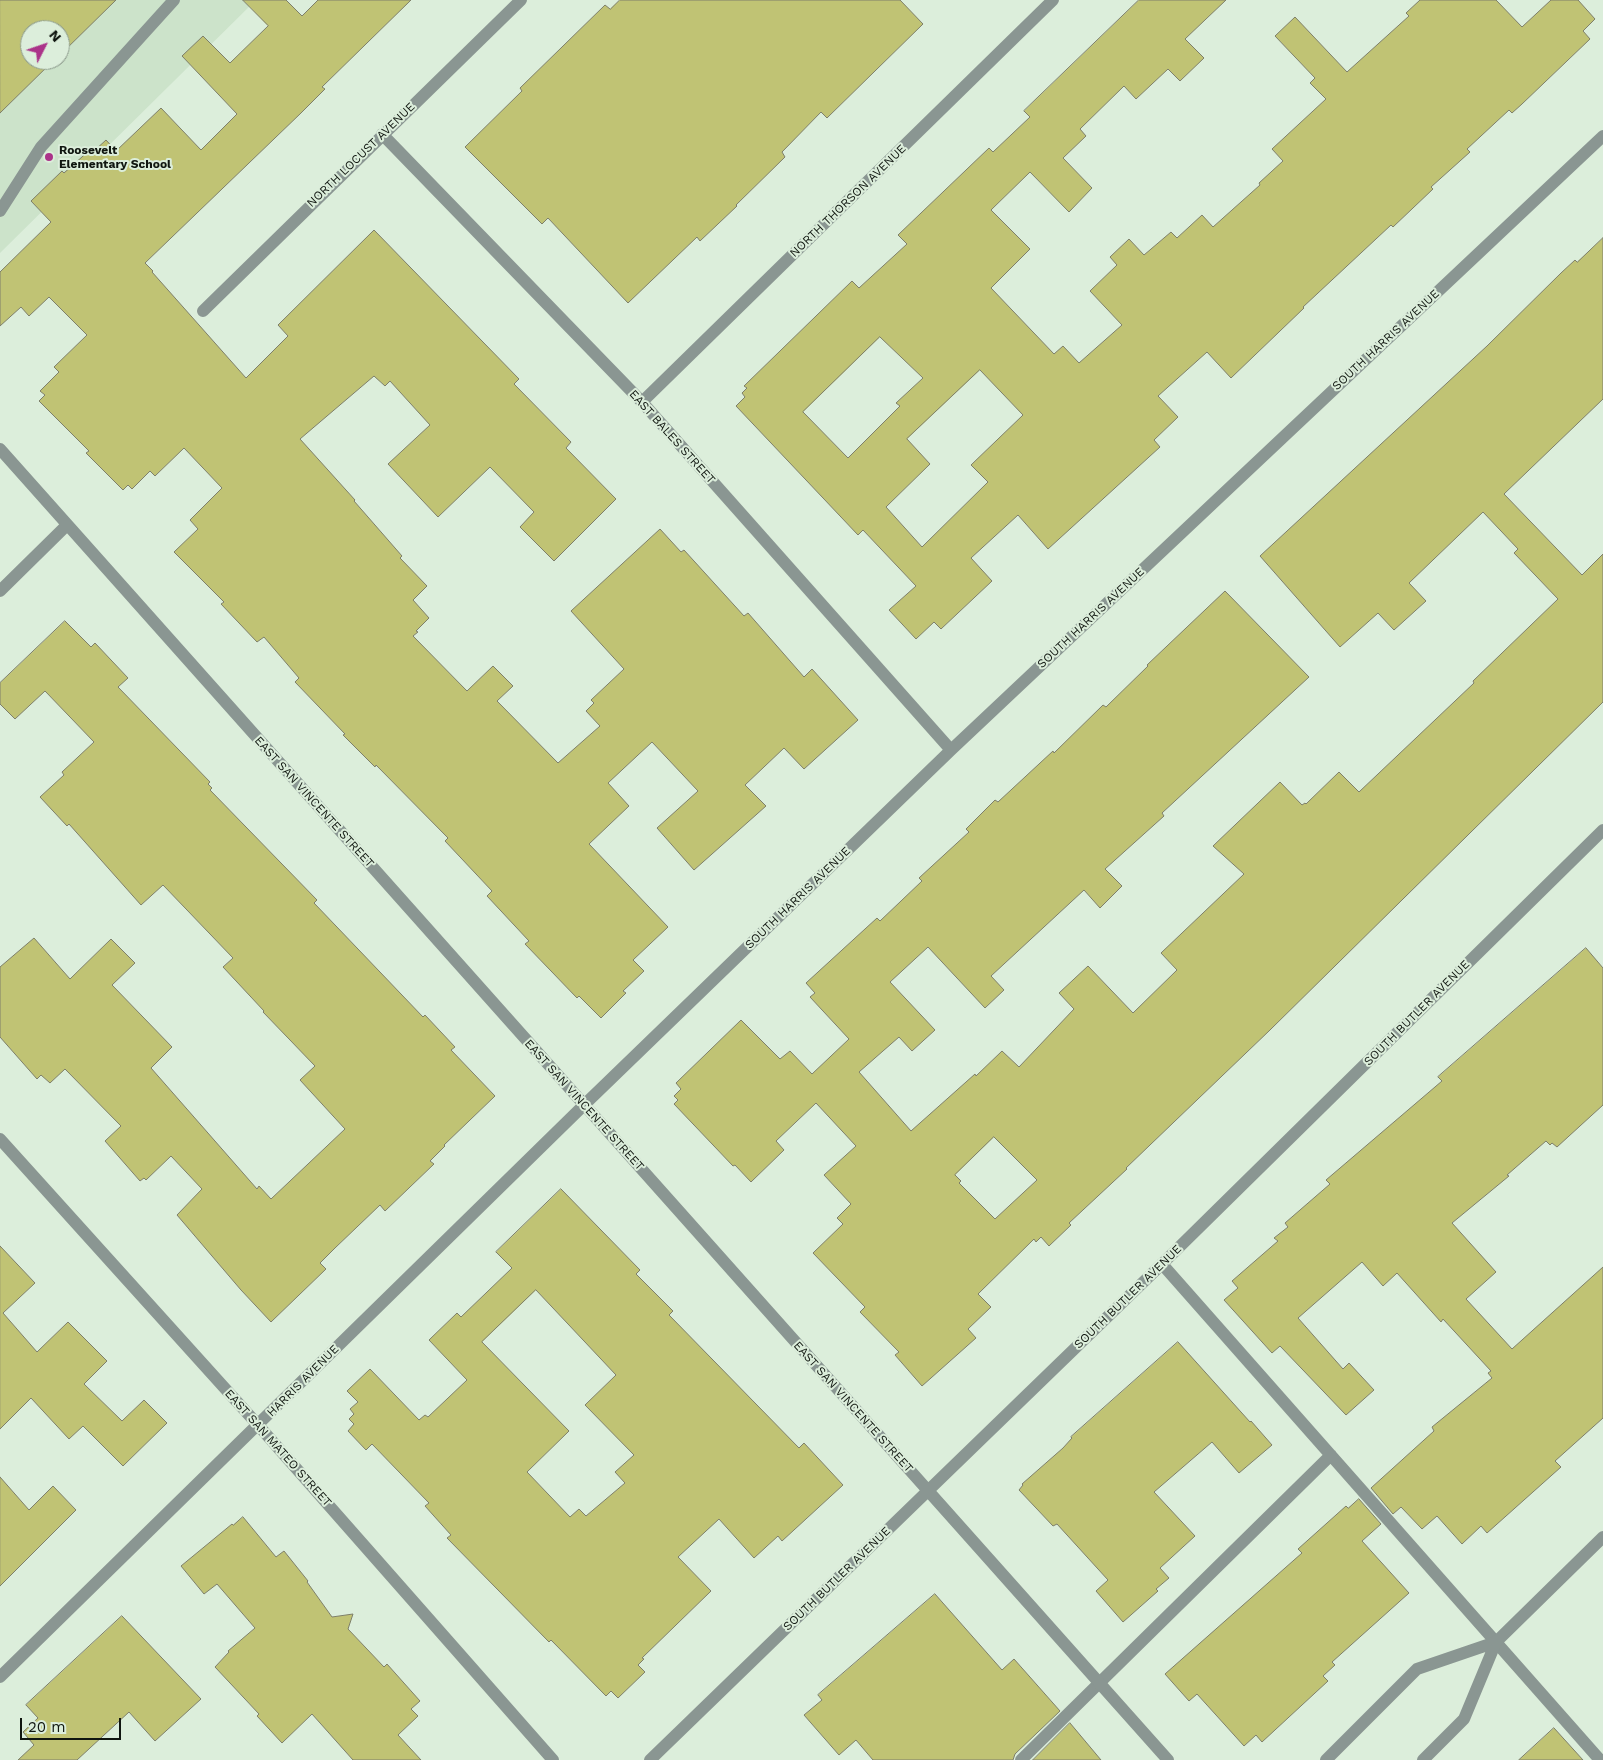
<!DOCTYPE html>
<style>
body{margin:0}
#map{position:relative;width:1603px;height:1760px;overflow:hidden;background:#dceedb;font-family:"Work Sans",sans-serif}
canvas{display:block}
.north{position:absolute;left:20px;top:20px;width:50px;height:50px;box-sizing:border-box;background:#dceedb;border:1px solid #8a988a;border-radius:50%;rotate:49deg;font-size:14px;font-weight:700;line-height:20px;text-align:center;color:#101610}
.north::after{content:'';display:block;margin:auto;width:18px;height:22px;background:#ab3389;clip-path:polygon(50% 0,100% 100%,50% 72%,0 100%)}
.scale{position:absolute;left:20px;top:1718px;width:101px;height:22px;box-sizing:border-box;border:2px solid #101610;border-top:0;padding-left:6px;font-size:15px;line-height:18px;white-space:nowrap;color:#101610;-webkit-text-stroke:4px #dceedb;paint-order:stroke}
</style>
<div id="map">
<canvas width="1603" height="1760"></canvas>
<div class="north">N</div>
<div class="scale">20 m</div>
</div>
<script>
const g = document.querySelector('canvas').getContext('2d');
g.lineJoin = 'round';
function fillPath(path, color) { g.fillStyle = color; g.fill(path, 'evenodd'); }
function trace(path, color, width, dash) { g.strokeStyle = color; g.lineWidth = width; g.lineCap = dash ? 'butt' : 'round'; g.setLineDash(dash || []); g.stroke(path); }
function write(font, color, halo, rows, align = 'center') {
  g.font = font + ' "Work Sans",sans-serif'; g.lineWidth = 4; g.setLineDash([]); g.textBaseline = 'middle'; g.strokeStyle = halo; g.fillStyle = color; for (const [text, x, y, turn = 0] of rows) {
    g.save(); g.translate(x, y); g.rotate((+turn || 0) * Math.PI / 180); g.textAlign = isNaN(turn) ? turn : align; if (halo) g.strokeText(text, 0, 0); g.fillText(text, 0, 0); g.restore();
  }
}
fillPath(new Path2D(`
 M0,0H256L0,253ZM30,30H60V60H30Z`), '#cce3ca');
const building = new Path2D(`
 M0,0H116L60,55V30H30V60H54L0,113Z
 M243,0H286L302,16L318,0H411L322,87L325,89L301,113L145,263L153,271L152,272L246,378L288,336L278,325L374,230L519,379L514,384L571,442L566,448L616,499L554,561L520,527L534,512L490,467L438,517L388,464L430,425L390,381L385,386L374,376L300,439L355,500L354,501L402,556L400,558L427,586L413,600L429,618L416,631L418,632L413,636L467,691L493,666L513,686L497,701L558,763L600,726L586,711L594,703L591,700L624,669L571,611L660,529L681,552L684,550L744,616L748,613L804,677L812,669L858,720L804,769L784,748L745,785L766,806L694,870L657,828L698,791L652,742L608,783L629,806L589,844L668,927L633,960L644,971L623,991L626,993L601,1018L579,996L577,998L525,944L529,941L487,896L492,891L445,841L448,838L376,765L375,767L343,735L345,734L295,682L299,678L264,637L257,642L221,604L224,602L174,552L198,529L190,520L222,488L184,448L155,476L150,471L132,489L128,485L123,490L86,453L89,451L39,401L45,395L40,391L59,372L54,367L87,335L49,297L29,316L21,307L0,326V272L51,222L31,201L62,171L64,173L92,148L94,151L106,140L116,151L161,108L201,150L237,114L182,56L203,36L230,63L268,26Z
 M620,0H900L923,24L827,118L821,112L782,152L785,157L736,205L737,206L700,241L697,237L628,303L548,218L542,224L465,147L522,91L520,88L605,5L610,9Z
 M1139,0H1226L1185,39L1204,58L1180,81L1168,69L1136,99L1124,86L1080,129L1086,136L1063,158L1092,188L1069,212L1030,172L991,210L1030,249L991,288L1054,354L1063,346L1079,363L1122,325L1090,291L1117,265L1110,257L1129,239L1144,255L1171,232L1177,238L1202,215L1213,227L1260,185L1259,183L1283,161L1272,149L1326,99L1310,83L1315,78L1275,36L1295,17L1347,72L1409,16L1406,13L1420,0H1496L1522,27L1551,0H1578L1595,19L1583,31L1590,39L1522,104L1512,113L1509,110L1467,149L1470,152L1431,187L1433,189L1393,227L1391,225L1303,307L1304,308L1231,378L1207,352L1158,396L1178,417L1154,440L1160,447L1048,549L1018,515L971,558L992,581L941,629L934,622L916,639L889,610L916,586L863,530L858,535L736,406L745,397L742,393L747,388L744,386L852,281L859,288L907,244L898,235L989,148L993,152L1030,117L1024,111ZM880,337L923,378L896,403L900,406L848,458L803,412ZM980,370L1023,415L971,465L988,482L922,547L886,507L930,464L907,439Z
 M1603,238V399L1504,494L1582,575L1603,554V702L1270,1030L1126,1168L1127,1169L1069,1223L1071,1225L1049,1246L1041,1237L1036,1242L1034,1239L978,1294L991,1307L968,1329L976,1338L922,1386L895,1355L899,1352L860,1312L865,1307L813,1253L843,1224L837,1218L851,1204L824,1175L856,1146L816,1103L776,1141L784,1150L751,1182L735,1165L733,1166L674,1104L678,1100L674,1096L681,1089L676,1083L741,1020L780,1059L790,1051L812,1074L849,1039L810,997L815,993L806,983L877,918L880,921L922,881L919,878L969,832L966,829L995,800L998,802L1053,751L1054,753L1103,705L1106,707L1148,666L1147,665L1225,591L1309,677L1162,813L1164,816L1105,869L1122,886L1100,908L1084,890L991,976L1004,990L985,1008L928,947L890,982L935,1030L912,1051L899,1037L859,1072L911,1131L975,1074L976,1076L1002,1051L1019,1067L1074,1009L1059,993L1088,966L1133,1013L1177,970L1161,953L1244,874L1213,846L1280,782L1302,805L1305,803L1306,804L1339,772L1359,792L1474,683L1473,681L1558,599L1514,553L1518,549L1483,512L1409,583L1426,601L1394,630L1378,613L1340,647L1260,556L1487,346L1561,273L1575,260L1577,262ZM994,1137L1037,1180L995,1219L959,1183L961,1181L955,1175Z
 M65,621L91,647L95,643L128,678L118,687L210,782L208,784L212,788L210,790L317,900L314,903L423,1017L425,1015L455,1047L451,1050L495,1096L444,1145L445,1146L430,1161L434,1164L385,1211L380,1205L335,1248L320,1263L326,1269L271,1322L241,1290L177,1215L202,1189L171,1156L146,1180L144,1178L140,1181L105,1141L121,1126L65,1069L50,1083L41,1075L37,1079L0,1037V967L34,938L70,979L111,939L135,963L112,985L172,1047L151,1068L257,1189L259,1186L271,1199L345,1129L300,1080L315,1066L263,1012L264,1011L223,967L233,958L163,885L141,905L69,824L67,826L40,797L64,775L62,772L94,742L45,691L15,719L0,704V683Z
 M1586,948L1603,968V1105L1557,1147L1552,1143L1550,1145L1546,1141L1507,1175L1509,1176L1452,1223L1496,1272L1466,1299L1512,1349L1603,1267V1418L1555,1461L1561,1467L1487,1533L1481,1526L1462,1544L1437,1516L1422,1529L1401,1507L1393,1514L1371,1488L1434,1431L1432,1427L1492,1378L1488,1373L1491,1371L1443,1319L1441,1322L1397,1273L1383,1286L1362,1262L1298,1318L1343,1369L1349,1363L1374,1390L1346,1415L1280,1346L1272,1353L1224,1300L1238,1288L1232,1281L1278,1241L1274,1238L1288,1227L1285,1223L1330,1184L1326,1180L1442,1081L1438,1077Z
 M561,1189L640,1270L636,1274L673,1311L669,1315L799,1448L804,1443L843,1485L782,1541L778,1536L754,1558L719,1519L678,1557L711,1591L642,1658L644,1659L638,1665L645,1672L618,1698L611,1691L606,1696L551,1640L549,1642L447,1538L451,1535L425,1506L429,1503L372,1444L366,1450L348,1431L354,1424L349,1419L354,1414L350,1409L358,1402L347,1391L370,1369L419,1420L425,1415L428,1417L467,1380L429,1340L457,1313L461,1317L512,1268L496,1252ZM536,1290L616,1375L585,1405L634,1455L615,1472L625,1483L586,1516L579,1509L570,1517L527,1472L569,1431L482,1342Z
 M0,1246L35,1283L3,1313L37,1352L68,1322L107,1361L84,1384L122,1421L144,1400L167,1423L123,1466L83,1426L69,1439L31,1398L0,1429Z
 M1178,1342L1250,1422L1251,1421L1272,1445L1239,1473L1212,1442L1154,1492L1195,1536L1160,1568L1169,1578L1156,1589L1158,1591L1123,1622L1096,1591L1108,1580L1057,1524L1053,1526L1019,1490L1023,1485L1022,1484L1063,1448L1072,1438L1071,1437Z
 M0,1477L29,1510L53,1486L76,1510L0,1586Z
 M1359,1499L1381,1524L1362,1541L1409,1593L1332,1662L1335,1665L1323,1676L1328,1681L1262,1742L1256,1735L1244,1746L1197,1694L1189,1701L1165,1674L1302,1553L1298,1549L1346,1506L1348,1508Z
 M243,1517L276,1557L284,1551L308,1581L307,1582L332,1617L353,1614L348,1629L384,1667L387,1664L420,1701L411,1709L418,1716L398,1735L421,1760H353L312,1714L282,1743L257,1716L259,1714L215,1667L229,1652L228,1651L255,1628L217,1584L204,1594L181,1566L232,1524L233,1525Z
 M935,1594L1002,1670L1014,1659L1060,1711L1015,1754L1013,1760H873L856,1740L839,1755L804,1715L822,1700L818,1695Z
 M122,1616L201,1699L155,1741L129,1712L77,1760H18L34,1745L23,1732L38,1718L26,1705Z
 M1070,1723L1101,1760H1033Z
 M1554,1728L1583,1760H1519Z`);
fillPath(building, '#c0c374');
trace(building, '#7e7f6a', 1);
trace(new Path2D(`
 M0,211L41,147L174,0
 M1162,1264L1600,1760
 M1021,1760L1331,1455`), '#8a9692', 12);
trace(new Path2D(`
 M382,134L642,402L951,750
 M203,311L521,0
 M642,402L1053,0
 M0,449L1168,1760
 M0,591L67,525
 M0,1139L258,1425L553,1760
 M0,1677L584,1105L951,750L1603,136
 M650,1760L1162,1264L1603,830
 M1326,1760L1417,1669L1496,1642
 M1423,1760L1464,1719L1496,1642L1603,1537`), '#8a9692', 12);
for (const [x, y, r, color] of [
 [49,157,5,"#ab3389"]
]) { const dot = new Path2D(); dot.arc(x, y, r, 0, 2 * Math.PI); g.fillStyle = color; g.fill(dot); trace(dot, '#dceedb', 2); }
write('bold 12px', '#101610', '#dceedb', [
 ["Roosevelt",59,150],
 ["Elementary School",59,164]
], 'left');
write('12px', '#101610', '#dceedb', [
 ["NORTH LOCUST AVENUE",361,155,-44],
 ["NORTH THORSON AVENUE",848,201,-44],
 ["SOUTH HARRIS AVENUE",1386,340,-43],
 ["EAST BALES STREET",672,437,48],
 ["SOUTH HARRIS AVENUE",1091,618,-43],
 ["EAST SAN VINCENTE STREET",314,802,48],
 ["SOUTH HARRIS AVENUE",798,898,-44],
 ["SOUTH BUTLER AVENUE",1417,1013,-45],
 ["EAST SAN VINCENTE STREET",584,1105,48],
 ["SOUTH BUTLER AVENUE",1128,1297,-44],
 ["HARRIS AVENUE",303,1381,-45],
 ["EAST SAN VINCENTE STREET",853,1407,48],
 ["EAST SAN MATEO STREET",278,1448,48],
 ["SOUTH BUTLER AVENUE",837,1579,-44]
]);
</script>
